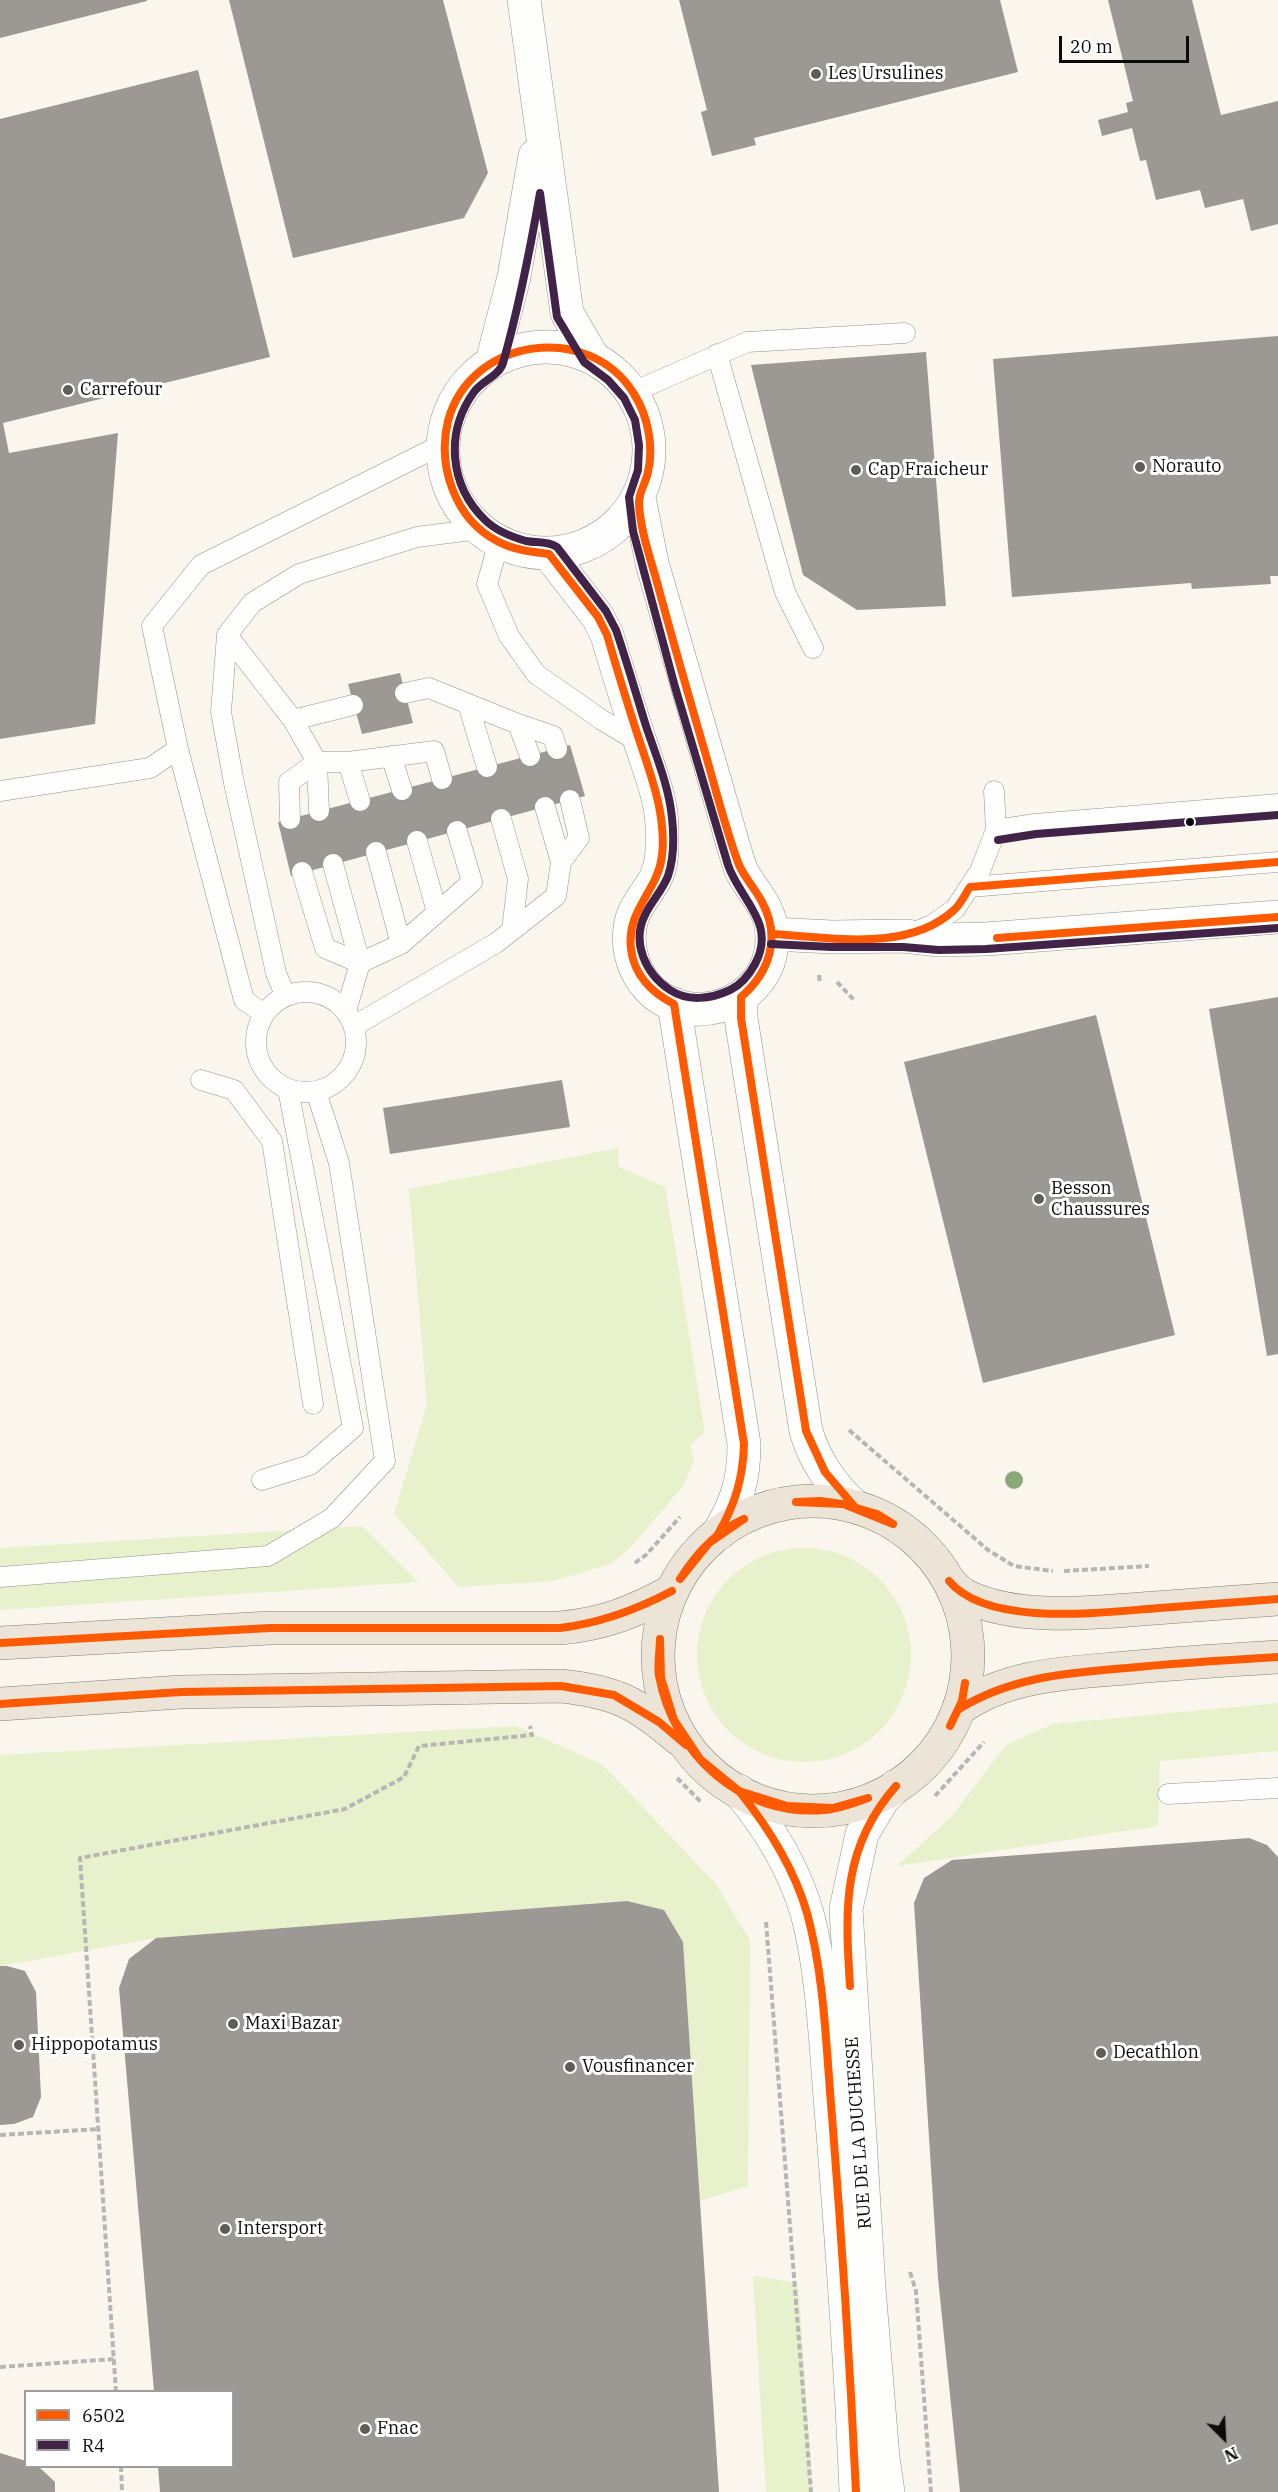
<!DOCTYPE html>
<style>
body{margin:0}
#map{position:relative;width:1278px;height:2492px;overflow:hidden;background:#faf6ee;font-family:"IBM Plex Serif",serif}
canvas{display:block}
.legend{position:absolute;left:24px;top:2390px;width:210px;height:78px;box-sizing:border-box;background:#fff;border:2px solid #9d9d9d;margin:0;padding:8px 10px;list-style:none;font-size:18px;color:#0b0b0b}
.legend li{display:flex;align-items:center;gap:12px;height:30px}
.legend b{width:30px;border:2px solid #9d9d9d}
.north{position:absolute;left:1194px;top:2408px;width:60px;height:60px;-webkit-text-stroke:4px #fff;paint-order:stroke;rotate:156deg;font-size:16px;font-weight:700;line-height:24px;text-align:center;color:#0b0b0b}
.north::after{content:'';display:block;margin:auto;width:21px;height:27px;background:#0b0b0b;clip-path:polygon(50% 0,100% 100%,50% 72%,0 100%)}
.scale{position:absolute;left:1059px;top:36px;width:130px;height:27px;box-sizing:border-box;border:3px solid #0b0b0b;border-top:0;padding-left:8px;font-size:18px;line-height:21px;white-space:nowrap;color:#0b0b0b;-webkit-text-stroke:4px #fff;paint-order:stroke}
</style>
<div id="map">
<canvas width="1278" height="2492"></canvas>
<ul class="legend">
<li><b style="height:8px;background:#ff5a00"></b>6502</li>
<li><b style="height:8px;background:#402347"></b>R4</li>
</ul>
<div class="north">N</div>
<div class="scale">20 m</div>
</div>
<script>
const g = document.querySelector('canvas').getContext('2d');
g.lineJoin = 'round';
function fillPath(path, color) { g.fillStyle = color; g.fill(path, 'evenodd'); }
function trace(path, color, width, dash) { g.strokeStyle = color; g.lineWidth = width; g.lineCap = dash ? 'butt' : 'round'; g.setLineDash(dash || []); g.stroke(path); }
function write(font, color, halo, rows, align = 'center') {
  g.font = font + ' "IBM Plex Serif",serif'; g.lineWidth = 6; g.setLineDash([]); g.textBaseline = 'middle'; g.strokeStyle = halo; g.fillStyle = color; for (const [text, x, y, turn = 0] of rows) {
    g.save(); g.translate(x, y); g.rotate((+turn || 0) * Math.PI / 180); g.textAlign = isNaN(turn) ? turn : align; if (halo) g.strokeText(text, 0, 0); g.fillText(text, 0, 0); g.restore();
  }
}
fillPath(new Path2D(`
 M618,1148L619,1167L665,1187L705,1432L690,1445L694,1461L683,1486L632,1546L611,1564L553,1581L459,1587L394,1514L427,1404L409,1189Z
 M362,1526L418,1582L0,1610V1548Z
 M697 1655a107 107 0 1 1 214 0a107 107 0 1 1-214 0Z
 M1278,1703V1751L1160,1761L1158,1826L897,1866L951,1817L1006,1745L1053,1724Z
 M516,1726L603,1765L715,1883L750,1940L748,2186L700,2201L683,1942L664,1910L627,1901L156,1938L0,1966V1755Z
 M753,2276L798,2283L813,2492H766Z`), '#e7f1cb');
fillPath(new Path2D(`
 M0,0H147V1L0,38Z
 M229,0H443L488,173L464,218L293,258Z
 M679,0H1000L1018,72L754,138L756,145L712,156L701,112L707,110Z
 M1108,0H1192L1221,115L1278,101V224L1251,231L1243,199L1205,208L1200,190L1156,200L1146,160L1140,161L1132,128L1102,136L1098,120L1128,112L1126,103L1133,101Z
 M198,70L270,357L3,423L9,453L118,433L95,724L0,739V119Z
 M1278,336V576H1270L1271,584L1192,589L1191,583L1012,597L993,359Z
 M926,352L946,606L857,610L803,575L751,365Z
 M400,673L413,723L362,734L348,684Z
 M570,745L585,796L291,876L278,822Z
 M1278,997V1354L1267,1356L1209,1009Z
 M1096,1015L1175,1335L983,1383L904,1062Z
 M562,1080L570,1127L390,1154L383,1108Z
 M1249,1838L1267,1845L1278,1857V2492H960L938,2278L914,1903L924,1878L952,1860Z
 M627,1901L664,1910L683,1942L719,2492H160L158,2466H232V2391H154L119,1988L129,1959L156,1938Z
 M0,1966H7L25,1971L36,1992L41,2097L33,2117L14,2124L0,2125Z
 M0,2453L26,2461V2466H38L55,2482V2492H0Z`), '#9c9894');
const service = new Path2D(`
 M717,354L785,592L813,648
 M633,392L747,342L905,333
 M499,542L487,584L509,636L536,674L602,720L640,743
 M227,635L293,720L353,705
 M405,693L429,688L518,724L530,756
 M468,704L487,767
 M293,720L317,762H348L434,751L442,779
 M518,724L553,736L557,749
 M391,756L402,790
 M317,762L319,811
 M348,762L360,801
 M0,791L150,768L178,749
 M290,819L289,782L317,762
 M501,819L518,879L512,930
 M996,830L1035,824L1278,804
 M417,841L437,912
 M561,862L579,838L570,800
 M333,864L360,963
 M302,872L325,948L360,963
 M970,887L1278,862
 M913,933L932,925L955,909L980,871L996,830L994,791
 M401,944L472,882L457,831
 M256 1042a50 50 0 1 1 100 0a50 50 0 1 1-100 0Z
 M285,995L276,973L234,783L221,712L227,635L252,603L299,574L417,537L479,529
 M346,1011L360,963L401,944L376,852
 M264,1014L244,1000L178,749L152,626L201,565L443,444
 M354,1026L496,943L556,896L561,862L545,807
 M201,1080L234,1090L272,1141L313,1404
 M262,1480L310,1465L353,1428L288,1089
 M0,1577L268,1556L332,1518L385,1461L339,1163L316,1091
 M1168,1794L1278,1788`);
const minor = new Path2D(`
 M772,934L832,937L904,936L939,940L986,939L1278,917
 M739,1791C768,1826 794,1869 807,1913C824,1976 826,2055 832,2121C842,2244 851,2368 856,2492
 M888,2492L883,2458L869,2288L846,1909L862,1834L883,1799L896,1786`);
const tertiary = new Path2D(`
 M524,0L567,313L592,356
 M443 450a103 103 0 1 1 206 0a103 103 0 1 1-206 0Z
 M492,362L514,277L535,156
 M549,554L598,617L607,635C618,672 629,708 641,744C650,772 663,802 662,832C662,847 663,863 656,877C652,886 644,895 639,904C626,923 627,949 636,969C669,1039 776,1011 772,934C771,909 755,894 743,874C739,866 737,857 734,848L652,563L639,498
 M741,997V1018L806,1431C814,1459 832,1486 854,1506
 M674,1004L744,1444C744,1481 737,1502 718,1534`);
const primary = new Path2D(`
 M658 1656a155 155 0 1 1 310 0a155 155 0 1 1-310 0Z
 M949,1581C954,1587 958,1592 966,1596C1018,1622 1098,1612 1155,1608C1196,1605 1237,1602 1278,1599
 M0,1643L270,1628H560C604,1624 634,1612 672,1591
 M0,1704L181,1692L561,1686C617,1692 637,1703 679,1739
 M959,1709C1007,1674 1069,1673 1126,1668C1177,1663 1227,1660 1278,1657`);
trace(service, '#93918d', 21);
trace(minor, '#93918d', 34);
trace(tertiary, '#93918d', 34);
trace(primary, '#807e7a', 34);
trace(new Path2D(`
 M819,975L820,984
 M837,982L855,1001
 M849,1430L988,1550L1014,1566L1053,1571
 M635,1563L646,1555L680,1517
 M1064,1571L1149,1566
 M677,1778L701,1802
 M935,1796L984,1742
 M766,1922L811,2492
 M0,2135L99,2129
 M910,2272L916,2291L931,2492
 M0,2367L115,2359
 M116,2392L80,1858L345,1809L404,1777L419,1746L532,1735L530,1726
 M121,2466L122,2492`), '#b7b6b5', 4, [6, 3]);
trace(service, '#fefefc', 20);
trace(minor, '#fefefc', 33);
trace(tertiary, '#fefefc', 33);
trace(primary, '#ece4d6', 33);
trace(new Path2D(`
 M772,934C829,937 908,953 954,910C961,904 965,894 970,887L1278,862
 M997,938L1278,917
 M796,1502L842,1504
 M796,1502L820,1501L842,1504
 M846,1505L877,1514L893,1524
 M846,1505L893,1524
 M718,1534C735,1505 743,1478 744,1444L674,1004C652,993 634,975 631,949C626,910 658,891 662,856C667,812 648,768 635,727C625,696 616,666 607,635L598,617L549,554C532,552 513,550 497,541C455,519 437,466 448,421C470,337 590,321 634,394C648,416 654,447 648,472C646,483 639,491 639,503C640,530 651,560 658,586C672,638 687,690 702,742C714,782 724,825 739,865C745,878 755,889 762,902C781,937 770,972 741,997V1018L806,1431L825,1472L854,1506
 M680,1579C696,1554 716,1531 744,1519
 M680,1579L709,1543L744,1519
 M949,1581C988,1628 1104,1612 1160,1608C1199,1605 1239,1602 1278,1599
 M660,1639L661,1678L674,1720L700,1759L739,1791L787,1806L833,1808L868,1798
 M660,1639C660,1651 657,1664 659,1676C674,1755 741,1817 824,1810C839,1809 854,1803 868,1798
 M0,1643L270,1628H560C601,1623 636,1610 672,1591
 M0,1704L181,1692L561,1686L614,1695L659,1722L686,1745
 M959,1709C1011,1677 1067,1673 1127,1668C1177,1663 1227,1660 1278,1657
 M950,1726L962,1701L965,1683
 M739,1791C768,1827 794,1868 807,1913C825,1979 826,2049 832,2116C842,2241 850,2366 856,2492
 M850,1986C845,1909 842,1847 896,1786`), '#ff5a00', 8);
trace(new Path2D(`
 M540,193L557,317L584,362L608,380L624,398L635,420L639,445L638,470L629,497L633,531L675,687L728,865C740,900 777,923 755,964C749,975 741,985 730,990C711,999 688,1002 670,990C646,974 631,943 645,915C651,902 662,891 668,876C674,858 674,836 672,818C669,786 656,756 646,726C636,694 627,662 616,630L606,611L557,547C548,541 536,543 526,541C512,537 495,530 485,520C449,485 445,432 474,392C482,381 499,376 503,363C519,307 530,250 540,193Z
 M998,840L1036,834L1278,815
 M771,944L832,947H903L939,950L986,949L1278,928`), '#402347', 8);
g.fillStyle = '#8ba877';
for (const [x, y] of [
 [1014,1480]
]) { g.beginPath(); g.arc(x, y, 9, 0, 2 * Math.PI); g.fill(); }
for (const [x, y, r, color] of [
 [816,74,6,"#5f5d5a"],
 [68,390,6,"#5f5d5a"],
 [1140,467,6,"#5f5d5a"],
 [856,470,6,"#5f5d5a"],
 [1190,822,5,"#0b0b0b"],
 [1039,1199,6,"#5f5d5a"],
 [233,2024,6,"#5f5d5a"],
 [19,2045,6,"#5f5d5a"],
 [1101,2053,6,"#5f5d5a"],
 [570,2067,6,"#5f5d5a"],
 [225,2229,6,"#5f5d5a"],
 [365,2429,6,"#5f5d5a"]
]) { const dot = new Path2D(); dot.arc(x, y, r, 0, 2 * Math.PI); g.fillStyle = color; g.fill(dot); trace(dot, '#fff', 2); }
write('18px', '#0b0b0b', '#fff', [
 ["Les Ursulines",828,74],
 ["Carrefour",80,390],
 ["Norauto",1152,467],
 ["Cap Fraicheur",868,470],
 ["Besson",1051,1189],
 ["Chaussures",1051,1210],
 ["Maxi Bazar",245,2024],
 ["Hippopotamus",31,2045],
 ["Decathlon",1113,2053],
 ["Vousfinancer",582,2067],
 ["Intersport",237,2229],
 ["Fnac",377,2429]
], 'left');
write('18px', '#0b0b0b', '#fff', [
 ["RUE DE LA DUCHESSE",859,2133,-94]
]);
</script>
